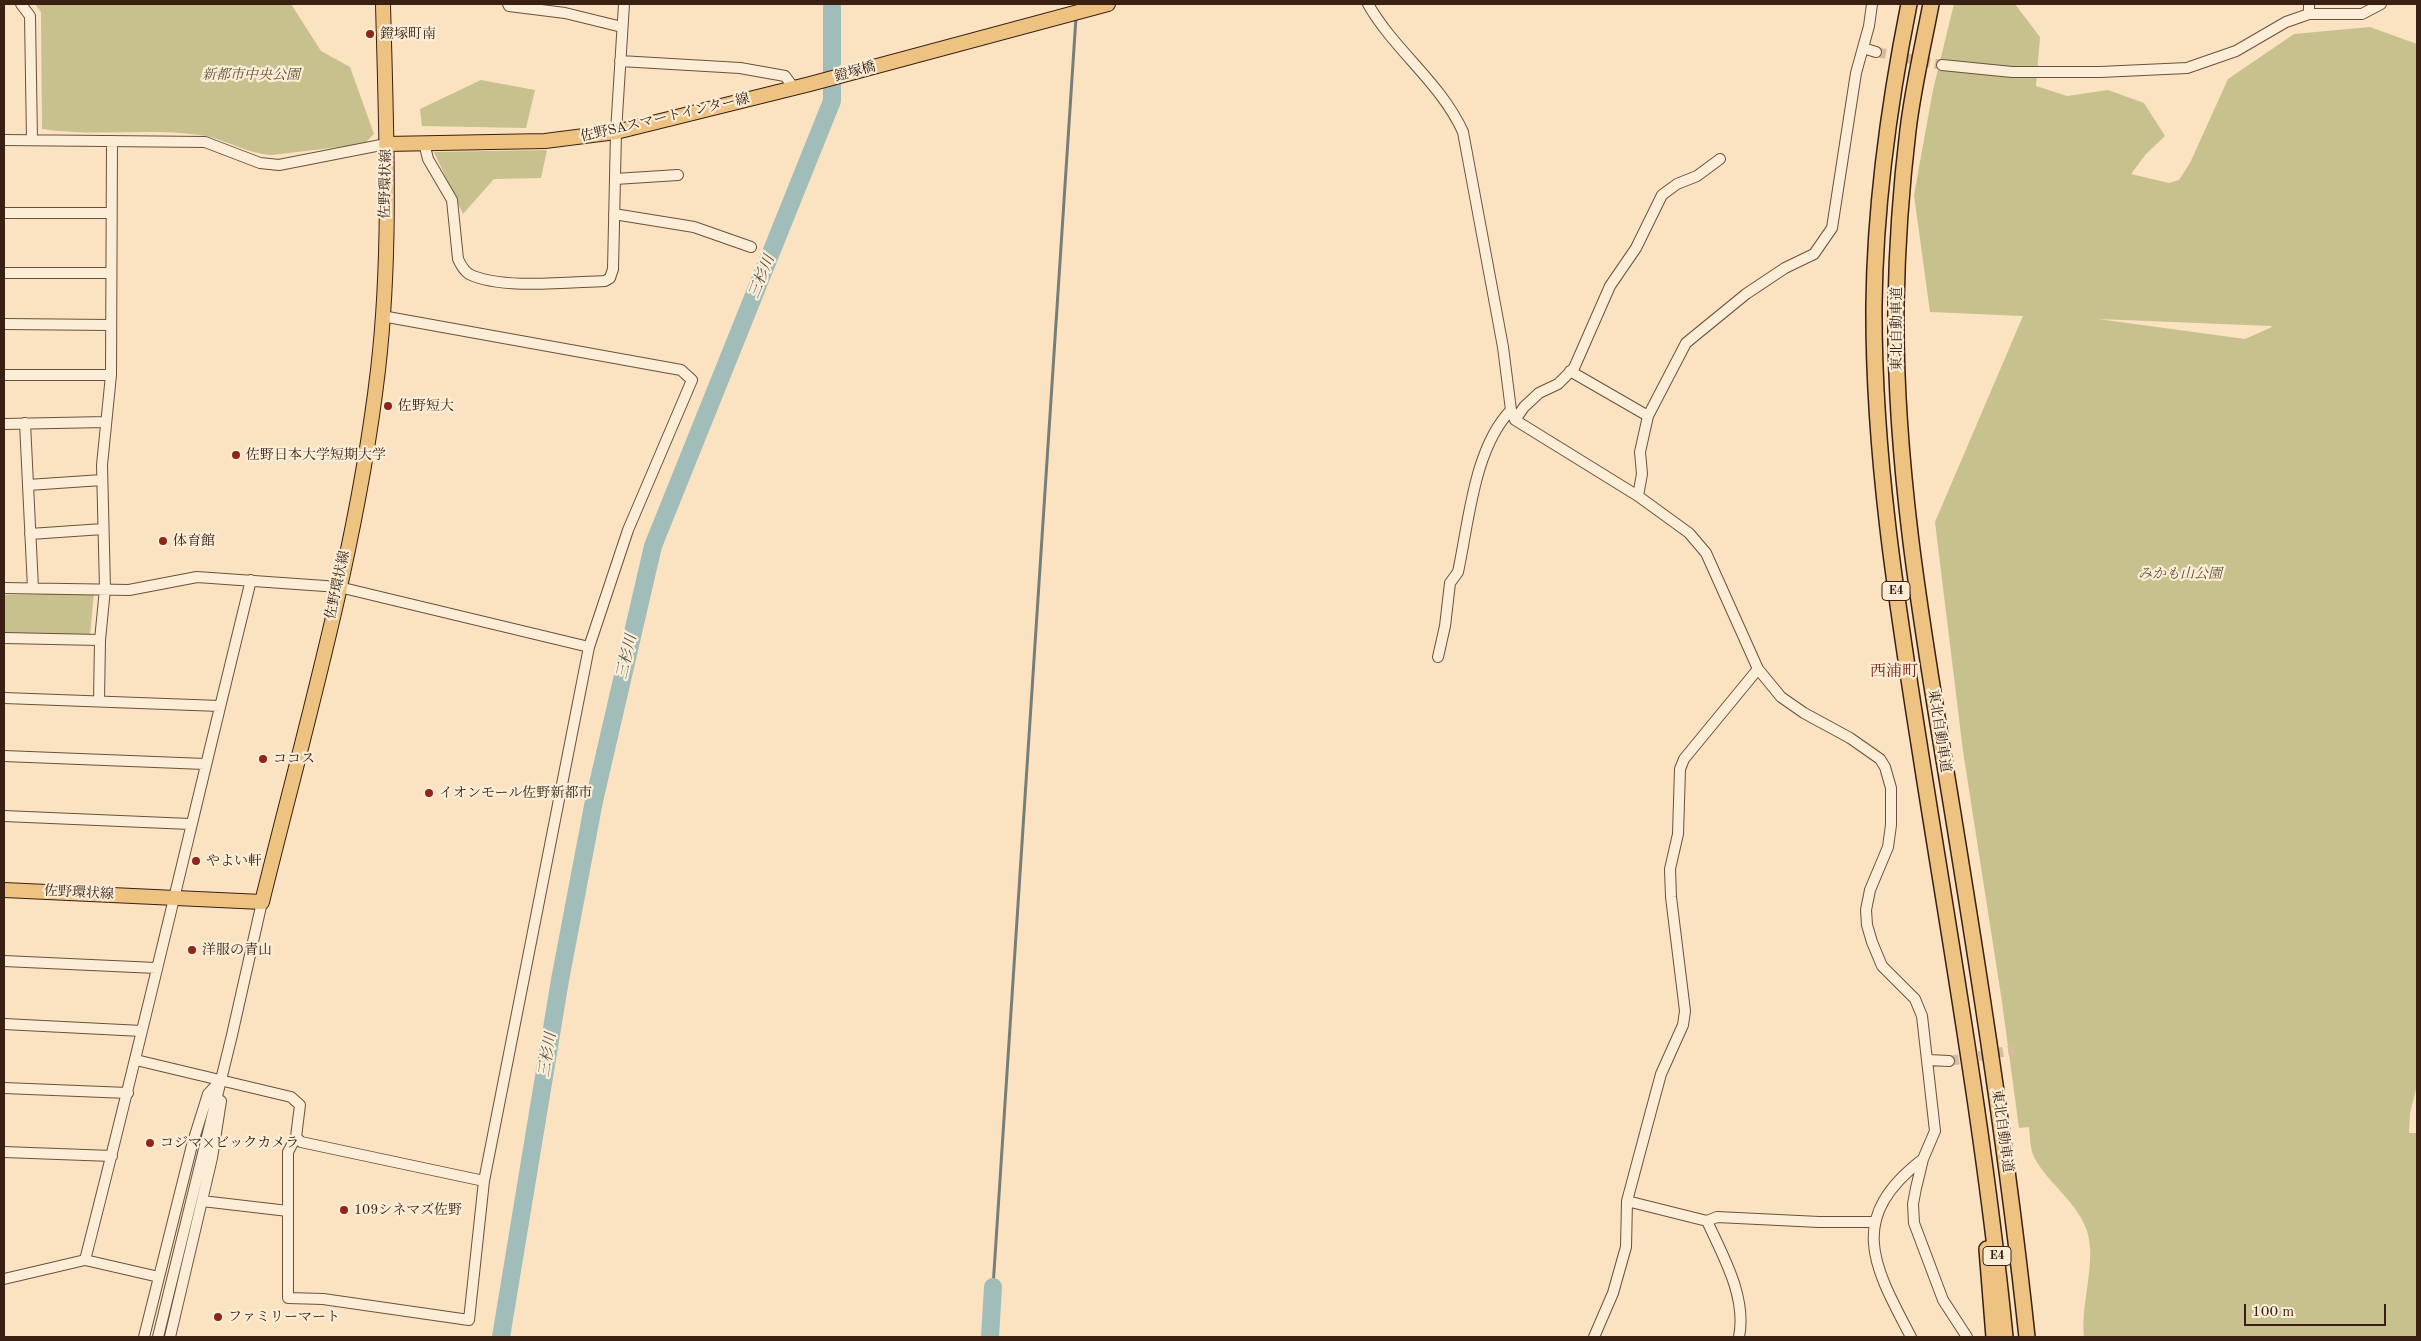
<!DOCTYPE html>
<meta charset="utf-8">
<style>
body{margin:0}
#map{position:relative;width:2421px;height:1341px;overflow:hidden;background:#fbe3c1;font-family:"Old Standard TT",serif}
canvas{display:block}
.frame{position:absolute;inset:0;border:5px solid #392013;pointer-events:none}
.scale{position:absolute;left:2244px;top:1304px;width:142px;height:22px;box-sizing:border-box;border:2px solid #392013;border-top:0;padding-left:6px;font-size:15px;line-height:18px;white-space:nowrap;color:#392013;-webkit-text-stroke:4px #fcedd7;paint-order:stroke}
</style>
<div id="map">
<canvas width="2421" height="1341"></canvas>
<div class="frame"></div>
<div class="scale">100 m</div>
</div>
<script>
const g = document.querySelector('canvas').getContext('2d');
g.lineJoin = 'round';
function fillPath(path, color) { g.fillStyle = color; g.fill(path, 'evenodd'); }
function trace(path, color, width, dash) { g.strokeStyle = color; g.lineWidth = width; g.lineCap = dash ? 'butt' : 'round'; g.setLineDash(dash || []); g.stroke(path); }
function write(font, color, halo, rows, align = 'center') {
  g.font = font + ' "Old Standard TT","Noto Serif JP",serif'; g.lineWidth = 4.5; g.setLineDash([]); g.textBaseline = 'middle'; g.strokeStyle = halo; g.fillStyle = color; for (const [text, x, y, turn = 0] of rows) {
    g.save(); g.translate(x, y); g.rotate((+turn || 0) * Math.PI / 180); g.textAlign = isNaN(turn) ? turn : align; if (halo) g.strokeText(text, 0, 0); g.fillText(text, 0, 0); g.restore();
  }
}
fillPath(new Path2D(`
 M35,4H291L321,51L350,67L374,134L364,144L272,155C247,154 224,138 199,135C147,128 94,137 42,129L41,12Z
 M1954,4H2015L2040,37L2036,86L2067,96L2108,90L2144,103L2165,136L2146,154L2131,174L2169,183L2179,180L2190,163L2228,79L2294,34L2370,27L2417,44V1085L2410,1113L2409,1133H2417V1337H2084C2080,1305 2097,1262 2087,1231C2077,1201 2048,1184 2034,1157C2030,1149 2030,1136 2029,1127L2019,1128L2002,1002L1963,751L1935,522L2023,316L1930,312L1914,195L1933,90ZM2098,319L2271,326L2272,327L2245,339Z
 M481,80L535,90L526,128L422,126L420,109Z
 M547,150L541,178L494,179L463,214L434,152Z
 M94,593L90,635L4,633V595Z`), '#c7c18d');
trace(new Path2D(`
 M993,1287L1076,17`), '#777e77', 3);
trace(new Path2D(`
 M501,1337L560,980L594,801L653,546L832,101V4
 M990,1337L993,1287`), '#a0bdb9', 18);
trace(new Path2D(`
 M1876,52L1942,65
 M1949,1061L2014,1050`), '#d4bc9e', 10, [10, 5]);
const minor = new Path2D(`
 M21,4L30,16L32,140
 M508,4L509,6L565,13L622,27
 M1368,4C1394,50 1441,83 1463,132L1503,347L1511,410L1515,420L1638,496L1689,533L1706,553L1758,669L1781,697L1804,713L1850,738L1880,759L1885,767L1891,788V825L1888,847L1870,890L1866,910L1867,925L1872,942L1882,966L1915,999L1922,1016L1935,1131L1923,1159L1916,1188L1913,1204L1914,1223L1943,1300L1967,1337
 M2309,14V4
 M1863,48L1876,52
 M620,61L740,68L785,76L794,88
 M1942,65L2012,72H2100L2187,68L2236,51L2286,22L2309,14H2362L2381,4
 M4,140L205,142L260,163L279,165L386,144
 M424,143L428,159L452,200L458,259C461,265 463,270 469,274C500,290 570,282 605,281L610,278L613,269L616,132L624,4
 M615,179L678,175
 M4,213H111
 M614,214L694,227L751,247
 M4,273H111
 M4,324L111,325
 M1570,371L1648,416
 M4,375H111
 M1515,420L1524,407L1539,393L1558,384L1574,368L1610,286L1636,248L1662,195L1677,184L1697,176L1720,159
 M25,423L33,588
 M4,424L106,422
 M28,485L102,480
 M1638,496L1642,474L1640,452L1648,416L1686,343L1746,294L1785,268L1814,254L1832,228L1856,73L1869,26L1872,4
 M30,534L103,529
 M4,588L129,590L197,577L339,587L589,647
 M4,638L100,640
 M1438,657L1445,626L1450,583L1458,572C1469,521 1474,448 1511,410
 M4,698L220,706
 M99,701L100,640L105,589L102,465L111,375L112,141
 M4,756L205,764
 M4,816L190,824
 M4,961L156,968
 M4,1024L142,1031
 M136,1060L291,1097L300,1105L296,1137L301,1142L484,1181L589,647L628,530L692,380L681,370L382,316
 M1928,1060L1949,1061
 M4,1088L128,1093
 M296,1137L288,1152V1298L323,1299L469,1320L484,1181
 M4,1152L112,1156
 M202,1201L288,1211
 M1627,1201L1707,1221L1717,1217L1819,1222H1874
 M1707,1221C1723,1256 1747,1297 1739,1337
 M85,1260C143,1034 195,807 251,580
 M4,1279L85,1260L159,1277
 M144,1337L192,1145L208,1094L220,1081
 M158,1337L232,1035L262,902
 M170,1337L212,1158L221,1101
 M1594,1337L1613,1293L1626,1247L1627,1201L1651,1111L1661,1074L1683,1025L1685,1011L1671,897L1670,869L1678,834L1680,769L1684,759L1758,669
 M1911,1337C1873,1265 1846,1218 1923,1159`);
const major = new Path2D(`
 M386,144L545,141L616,132L810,84L1108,4
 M4,890L262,902C305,727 357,550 378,370C392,249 386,125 383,4`);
const highway = new Path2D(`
 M1909,4C1889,104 1875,204 1874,305C1873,461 1899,616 1923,769C1953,958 1986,1146 2005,1337
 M1931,4C1923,46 1913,88 1908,130C1901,188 1897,247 1896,305C1894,472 1924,638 1951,802C1980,980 2008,1158 2027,1337
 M1987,1249L1994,1337`);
trace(minor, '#6a513e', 12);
trace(major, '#392013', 16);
trace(highway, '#392013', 18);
trace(minor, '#fcedd7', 10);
trace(major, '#eec280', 14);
trace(highway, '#eec280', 15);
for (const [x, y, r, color] of [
 [370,34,5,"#8f2418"],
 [388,406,5,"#8f2418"],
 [236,455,5,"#8f2418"],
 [163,541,5,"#8f2418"],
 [263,759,5,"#8f2418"],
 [429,793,5,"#8f2418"],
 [196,861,5,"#8f2418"],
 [192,950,5,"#8f2418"],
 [150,1143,5,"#8f2418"],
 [344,1210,5,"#8f2418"],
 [218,1317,5,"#8f2418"]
]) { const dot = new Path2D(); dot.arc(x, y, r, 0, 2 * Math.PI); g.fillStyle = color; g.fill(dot); trace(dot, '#fcedd7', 2); }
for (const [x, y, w] of [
 [1896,591,28],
 [1997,1256,28]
]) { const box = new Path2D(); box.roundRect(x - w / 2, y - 9.5, w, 19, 4); g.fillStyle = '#fcedd7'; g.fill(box); trace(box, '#392013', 1); }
write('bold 12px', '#392013', null, [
 ["E4",1896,591],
 ["E4",1997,1256]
]);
write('14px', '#392013', '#fcedd7', [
 ["鐙塚町南",380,34],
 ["佐野短大",398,406],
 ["佐野日本大学短期大学",246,455],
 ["体育館",173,541],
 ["ココス",273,759],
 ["イオンモール佐野新都市",439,793],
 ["やよい軒",206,861],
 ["洋服の青山",202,950],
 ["コジマ×ビックカメラ",160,1143],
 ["109シネマズ佐野",354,1210],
 ["ファミリーマート",228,1317]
], 'left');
write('14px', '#392013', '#fcedd7', [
 ["鐙塚橋",855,72,-15],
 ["佐野SAスマートインター線",665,118,-13],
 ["佐野環状線",386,184,-89],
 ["東北自動車道",1897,329,-90],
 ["佐野環状線",338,585,-78],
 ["東北自動車道",1939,731,81],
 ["佐野環状線",79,893,3],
 ["東北自動車道",2002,1131,82]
]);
write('italic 14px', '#645038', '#fcedd7', [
 ["新都市中央公園",251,75],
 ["みかも山公園",2180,574]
]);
write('italic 15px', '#584f45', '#fcedd7', [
 ["三杉川",762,277,-68],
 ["三杉川",627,657,-77],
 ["三杉川",548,1055,-81]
]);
write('16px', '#7a1f14', '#fcedd7', [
 ["西浦町",1894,672]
]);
</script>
